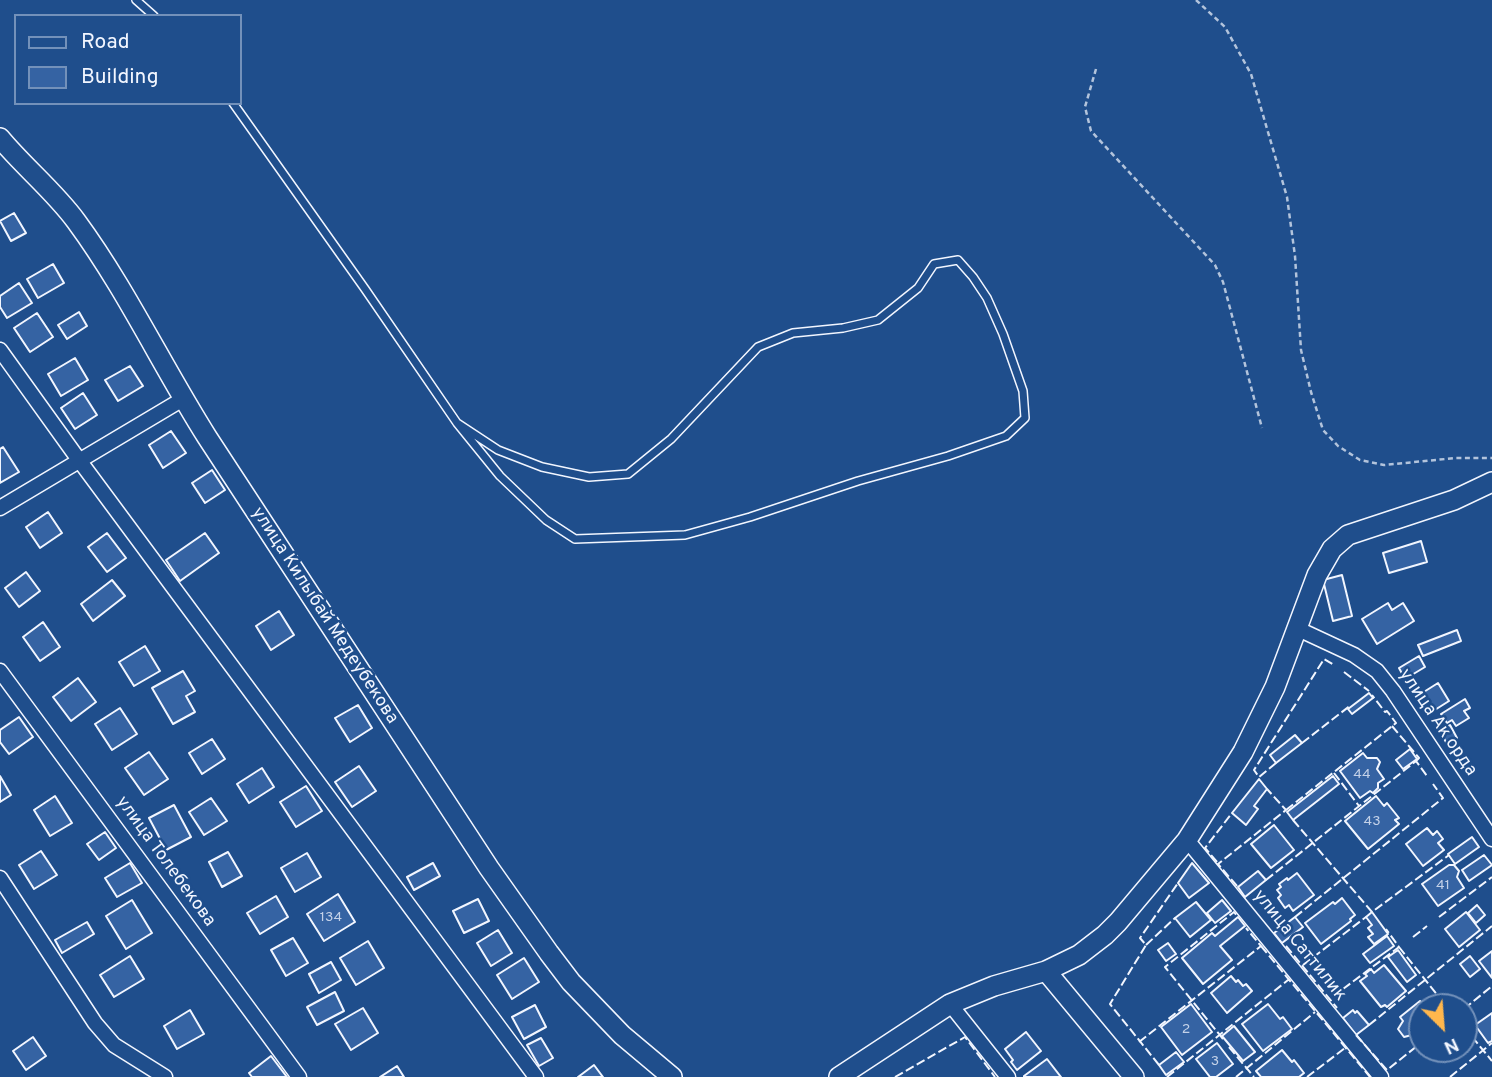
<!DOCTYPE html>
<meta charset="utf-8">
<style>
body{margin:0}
#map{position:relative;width:1492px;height:1077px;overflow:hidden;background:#1f4e8c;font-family:Overpass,sans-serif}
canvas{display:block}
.legend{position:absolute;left:14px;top:14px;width:228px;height:91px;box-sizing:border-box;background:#1f4e8c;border:2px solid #7391ba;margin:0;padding:9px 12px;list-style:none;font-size:21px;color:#f2f6ff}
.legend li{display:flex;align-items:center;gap:14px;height:35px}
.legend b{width:35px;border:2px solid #7391ba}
.north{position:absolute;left:1408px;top:993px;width:70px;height:70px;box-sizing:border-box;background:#1f4e8c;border:2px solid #7391ba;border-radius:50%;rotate:155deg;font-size:19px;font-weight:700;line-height:28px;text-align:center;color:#f2f6ff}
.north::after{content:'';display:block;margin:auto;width:24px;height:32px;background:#ffb74d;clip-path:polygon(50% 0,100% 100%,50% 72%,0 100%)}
</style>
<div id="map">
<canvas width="1492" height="1077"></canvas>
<ul class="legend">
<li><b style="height:9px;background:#1f4e8c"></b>Road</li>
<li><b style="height:19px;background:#3563a3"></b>Building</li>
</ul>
<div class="north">N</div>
</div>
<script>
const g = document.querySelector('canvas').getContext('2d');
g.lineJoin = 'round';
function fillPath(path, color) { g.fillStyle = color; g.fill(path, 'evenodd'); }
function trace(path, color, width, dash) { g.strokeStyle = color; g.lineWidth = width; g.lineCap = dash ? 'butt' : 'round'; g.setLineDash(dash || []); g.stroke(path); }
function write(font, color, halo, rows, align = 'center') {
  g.font = font + ' Overpass,sans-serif'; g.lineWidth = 5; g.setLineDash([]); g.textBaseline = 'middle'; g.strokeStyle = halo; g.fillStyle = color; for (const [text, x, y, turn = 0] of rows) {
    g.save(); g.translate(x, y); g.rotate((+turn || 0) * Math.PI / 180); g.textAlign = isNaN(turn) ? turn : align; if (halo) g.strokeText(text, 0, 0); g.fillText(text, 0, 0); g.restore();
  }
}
const building = new Path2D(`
 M14,213L26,233L11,241L0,221Z
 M53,264L64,283L38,298L27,279Z
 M19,283L32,303L7,318L0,307V296Z
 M79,312L87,326L67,339L58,325Z
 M37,313L53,337L30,352L14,328Z
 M75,358L88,380L61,396L48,374Z
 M130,366L143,386L118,401L105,380Z
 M83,393L97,415L75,429L61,408Z
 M171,431L186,453L163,468L149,445Z
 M3,447L19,472L0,483V449Z
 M212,470L225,490L205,503L192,483Z
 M48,512L62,533L40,548L26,527Z
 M107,533L126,558L107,572L88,547Z
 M205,533L219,553L180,581L166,560Z
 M1421,541L1427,562L1389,573L1383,553Z
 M26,572L40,591L19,607L5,588Z
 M1342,575L1352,616L1333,621L1323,580Z
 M112,580L125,596L93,621L81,604Z
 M1388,603L1392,610L1403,603L1414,621L1377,644L1362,619Z
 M279,611L294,635L271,650L256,626Z
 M43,622L60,647L40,661L23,637Z
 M1457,630L1461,641L1423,656L1418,645Z
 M145,646L160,671L134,686L119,662Z
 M1419,656L1425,667L1405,679L1399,668Z
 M183,671L195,691L186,696L195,712L173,724L152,688Z
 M78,678L96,702L71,721L53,697Z
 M1438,683L1449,701L1430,713L1419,695Z
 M1369,693L1373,698L1352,714L1348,709Z
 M1465,699L1470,708L1464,711L1469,718L1456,726L1452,720L1447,723L1441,714Z
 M358,705L372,728L350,742L335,718Z
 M120,708L137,734L112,750L95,724Z
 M19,717L33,737L9,754L0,742V730Z
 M1450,725L1457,738L1447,744L1440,731Z
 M1295,735L1302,743L1276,763L1270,755Z
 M212,739L225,759L202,774L189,753Z
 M1410,749L1417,759L1403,769L1396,760Z
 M149,752L168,779L144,795L125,768Z
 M1363,753L1367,758H1377L1380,762L1377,769L1384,779L1378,783V788L1373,793L1370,791L1360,798L1340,771Z
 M359,766L376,791L352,807L335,782Z
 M262,768L274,787L249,803L237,784Z
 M0,776L11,795L0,802Z
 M1333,776L1339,784L1293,820L1287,812Z
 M1259,779L1267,789L1254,806L1258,809L1246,825L1232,813Z
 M306,786L322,811L296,827L280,802Z
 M55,796L72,823L50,836L34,810Z
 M1376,796L1384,806L1387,803L1399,818L1395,820L1399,824L1368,849L1345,821Z
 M211,798L227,821L204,835L189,812Z
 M174,805L191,837L166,850L149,818Z
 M1274,825L1294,850L1271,868L1251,844Z
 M1427,828L1433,835L1437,831L1443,839L1438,843L1444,850L1423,866L1406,844Z
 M105,832L116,848L99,860L87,844Z
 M1472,837L1479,847L1455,864L1448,854Z
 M41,851L57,875L34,889L19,865Z
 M228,852L242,876L222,887L209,862Z
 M307,853L321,877L295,892L281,868Z
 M1484,855L1492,865L1469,881L1462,870Z
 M130,863L142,883L117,897L105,878Z
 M433,863L440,876L414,890L407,877Z
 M1192,863L1209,883L1189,898L1178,883Z
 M1449,865H1454L1459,871L1457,877L1464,888L1438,906L1422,884Z
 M1258,871L1266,880L1245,897L1238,887Z
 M1297,873L1314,895L1293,911L1289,905L1285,908L1278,898L1281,895L1277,890L1281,887L1279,884L1287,878L1288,880Z
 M338,894L355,922L324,941L307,914Z
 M276,896L288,917L260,934L247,913Z
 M1342,898L1355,915L1350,919L1351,921L1321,944L1305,923L1333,902L1335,904Z
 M478,899L489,921L464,933L453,911Z
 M132,900L152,933L126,949L106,916Z
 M1222,900L1231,911L1215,923L1207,913Z
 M1196,902L1211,920L1190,937L1175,918Z
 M1477,905L1485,915L1476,923L1468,913Z
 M1372,912L1388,934L1374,944L1368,937L1373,934L1368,928L1372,925L1366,917Z
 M1466,912L1480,930L1459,947L1445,929Z
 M1238,917L1245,926L1220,946L1232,960L1203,984L1182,958L1212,933L1215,936Z
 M1295,917L1303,927L1282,943L1274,933Z
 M87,922L94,934L62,953L55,940Z
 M498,930L512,953L491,966L477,943Z
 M1387,936L1394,946L1370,963L1363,954Z
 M293,938L308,963L286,976L271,950Z
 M368,941L384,968L356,985L340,958Z
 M1168,943L1176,954L1166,961L1158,950Z
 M1398,950L1416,975L1407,982L1388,957Z
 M1492,951V978L1479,961Z
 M130,956L144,979L114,997L100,975Z
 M1470,956L1480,969L1470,977L1460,964Z
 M524,958L539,982L512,999L497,975Z
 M331,962L341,980L319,993L309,974Z
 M1384,965L1406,991L1387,1007L1385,1005L1381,1007L1360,981L1367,976L1365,974L1371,969L1374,973Z
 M1231,976L1236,982L1238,980L1243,986L1246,984L1252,991L1227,1013L1211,993Z
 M335,992L344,1011L317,1025L307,1007Z
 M1420,1001L1425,1007H1422V1032L1415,1038L1412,1035L1404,1037L1398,1029L1403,1021L1400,1017Z
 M1191,1004L1212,1032L1182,1055L1161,1027Z
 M1268,1004L1280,1019L1283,1017L1292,1029L1263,1051L1242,1024Z
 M535,1005L546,1027L524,1039L512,1017Z
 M363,1008L378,1033L351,1050L335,1024Z
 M190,1010L204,1034L177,1049L164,1026Z
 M1353,1010L1355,1013L1357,1011L1369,1025L1356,1035L1343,1018Z
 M1492,1013V1041L1488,1043L1475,1025Z
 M1234,1026L1255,1052L1243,1061L1222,1036Z
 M1026,1032L1041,1051L1017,1070L1011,1062L1013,1060L1005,1049Z
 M33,1037L46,1056L26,1070L13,1051Z
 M541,1038L553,1058L539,1066L527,1045Z
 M1217,1043L1233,1064L1216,1077H1210L1196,1059Z
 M1282,1050L1292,1062L1294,1060L1304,1073L1299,1077H1261L1256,1071Z
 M1176,1052L1184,1062L1166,1075L1159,1065Z
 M271,1056L287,1077H252L249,1073Z
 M1047,1059L1061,1077H1024V1076Z
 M594,1065L603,1077H578Z
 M397,1066L404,1077H380Z`);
fillPath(building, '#3563a3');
trace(building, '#f2f6ff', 2);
const lane = new Path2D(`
 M136,0L154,16
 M233,103L365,289L457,423L500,476L546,520L575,539L685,535L750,517L858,481L948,456L1006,436L1025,418L1023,391L1003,334L987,298L973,277L958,260L934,264L918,288L878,320L843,328L793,333L758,347L671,439L628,474L589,477L542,467L498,450L457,423`);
const street = new Path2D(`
 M0,350L79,460L536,1077
 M0,508L183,399
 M1296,628L1354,655L1377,671L1393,691L1492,839
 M0,671L299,1077
 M1187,840L1381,1077
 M0,878L95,1023L114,1045L165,1077
 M950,1004L1008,1077`);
const secondary = new Path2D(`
 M0,138C23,166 55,192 76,221C126,289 162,366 207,437L489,868L549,953L571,982L622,1035L672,1077
 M1046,971L1134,1077
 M839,1077L950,1004L994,986L1046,971L1079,955L1105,935L1118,922L1187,840L1243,752L1275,687L1317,575L1332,549L1348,535L1454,500L1492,482`);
trace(lane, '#f2f6ff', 10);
trace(street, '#f2f6ff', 17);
trace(secondary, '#f2f6ff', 22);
trace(new Path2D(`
 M1196,0L1225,27L1251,74L1287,197L1295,256L1301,350L1311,392L1323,430L1338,446L1360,460L1384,465L1456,458H1492
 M1096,69L1085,107L1091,131L1215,265L1223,282L1262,428`), '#b3c4dc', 2.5, [5, 3.5]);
trace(lane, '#1f4e8c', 7);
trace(street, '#1f4e8c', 14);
trace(secondary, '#1f4e8c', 19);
trace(new Path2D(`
 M1344,672L1369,691
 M1392,726L1419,758L1416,761
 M1302,743L1351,705
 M1276,763L1259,777L1254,770L1324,659L1334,665
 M1334,773L1359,806
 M1286,810L1396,723L1387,711L1385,712L1372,695
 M1293,820L1372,912L1449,855
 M1217,862L1205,848L1232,813
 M1266,880L1416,761L1427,776
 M1237,886L1218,864L1286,810L1267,789
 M1295,917L1443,798L1433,784
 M1439,917L1492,877
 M1413,937L1427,926
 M1146,945L1175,918
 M1261,946L1370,1077
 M1286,946L1337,1008
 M1399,947L1447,1007
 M1303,965L1366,917
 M1343,989L1399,947L1386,929
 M1464,1009L1492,986
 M1369,1025L1492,926
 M1464,1027L1492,1061
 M1356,1035L1387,1070L1422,1042
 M1223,1039L1165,967L1234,912L1238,917
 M1139,1042L1261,946L1246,928
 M1229,1047L1254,1077
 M1159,1065L1110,1004L1146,945L1140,938L1178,883
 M895,1077L965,1037L995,1077
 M1167,1077L1288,980
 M1236,1077L1315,1012
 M1307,1077L1345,1048
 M1450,1077L1492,1043`), '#f2f6ff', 2, [9, 3.5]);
write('14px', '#c3d1e8', null, [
 ["44",1362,775],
 ["43",1372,822],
 ["41",1443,886],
 ["134",331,918],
 ["2",1186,1030],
 ["3",1215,1062]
]);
write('18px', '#f2f6ff', '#1f4e8c', [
 ["улица Килыбай Медеубекова",324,616,57],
 ["улица Ак орда",1437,723,56],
 ["улица Толебекова",165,862,54],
 ["улица Саттилик",1299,946,51]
]);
</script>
